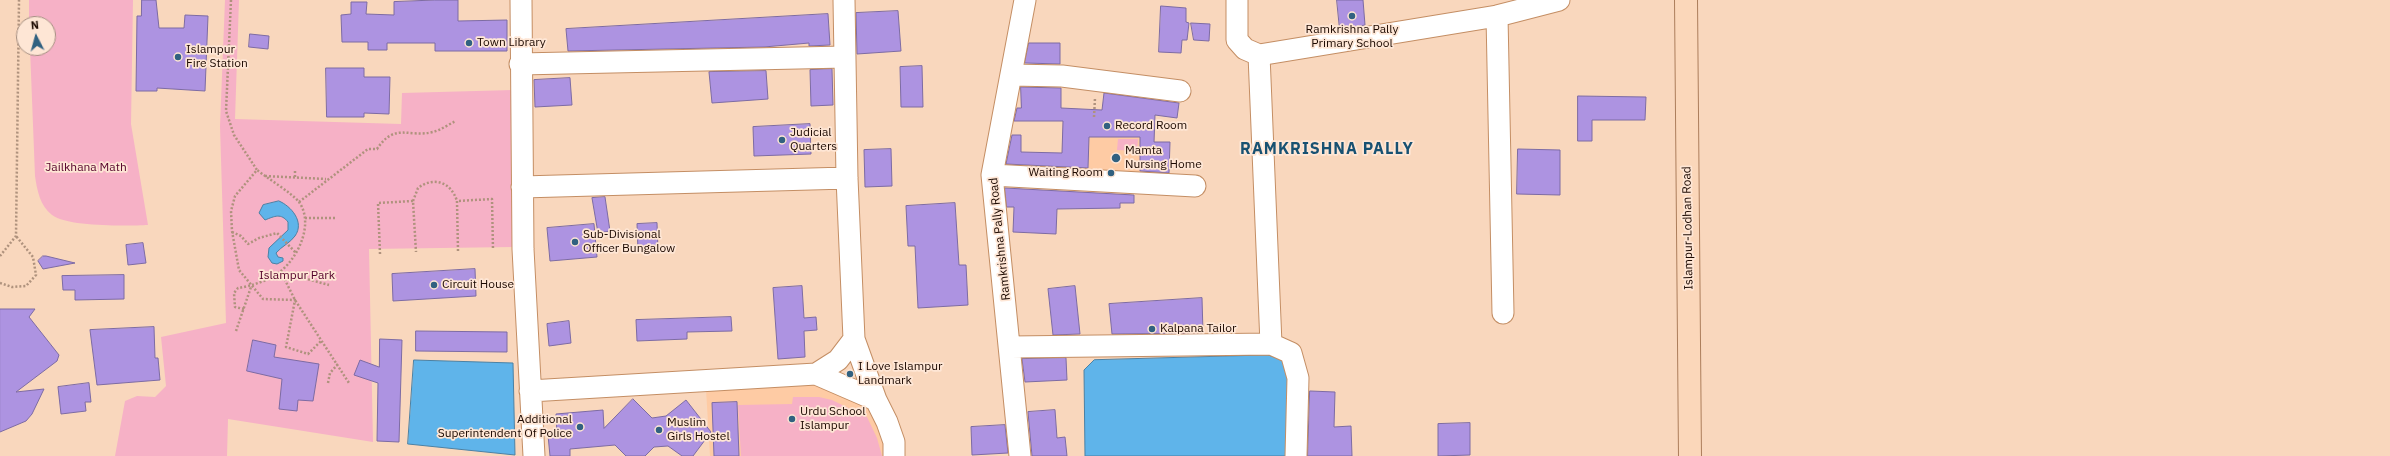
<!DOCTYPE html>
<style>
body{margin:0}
#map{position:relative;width:2390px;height:456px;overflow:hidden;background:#f9d7bd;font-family:"IBM Plex Sans",sans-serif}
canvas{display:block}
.north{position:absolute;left:16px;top:16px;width:40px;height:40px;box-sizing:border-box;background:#fee6d5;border:1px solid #a48e80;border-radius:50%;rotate:354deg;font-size:11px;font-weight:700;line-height:16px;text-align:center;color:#1c0900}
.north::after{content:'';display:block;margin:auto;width:14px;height:18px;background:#316180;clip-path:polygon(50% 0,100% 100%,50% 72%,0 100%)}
</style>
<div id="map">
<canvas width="2390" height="456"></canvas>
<div class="north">N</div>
</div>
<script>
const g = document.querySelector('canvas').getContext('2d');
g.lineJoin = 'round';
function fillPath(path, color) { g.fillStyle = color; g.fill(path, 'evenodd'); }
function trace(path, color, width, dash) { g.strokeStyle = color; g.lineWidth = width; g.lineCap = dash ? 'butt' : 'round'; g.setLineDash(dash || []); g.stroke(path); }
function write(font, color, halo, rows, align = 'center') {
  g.font = font + ' "IBM Plex Sans",sans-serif'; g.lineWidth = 3.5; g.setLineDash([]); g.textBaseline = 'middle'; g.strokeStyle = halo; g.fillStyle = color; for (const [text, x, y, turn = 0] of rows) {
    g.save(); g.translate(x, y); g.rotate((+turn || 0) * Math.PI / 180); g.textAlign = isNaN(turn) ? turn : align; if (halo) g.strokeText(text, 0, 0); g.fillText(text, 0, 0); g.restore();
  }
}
fillPath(new Path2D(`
 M1063,108L1097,110L1098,116L1155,117V142H1170L1169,176L1061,174Z
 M813,384L858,399L872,412L887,456H710L706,389Z`), '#fecba4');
fillPath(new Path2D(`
 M29,0H133L131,124L148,225C127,226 68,227 52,215C40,206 37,190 35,176L30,48H48V24H29Z
 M225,0H239L235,119L401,124L402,93L513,90V247L369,249L373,442L228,419L227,456H115L125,401L137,396L155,397L166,386L161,337L226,323L220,126Z
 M1118,139H1138L1137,151L1117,150Z
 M793,397H819L832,400L867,417L877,438L882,456H741L738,405L792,404Z`), '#f6b1c6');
const water = new Path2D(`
 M279,201C291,206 305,222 295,236C290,243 282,246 276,253L278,257L283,258V261L277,264L272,263L268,257L269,248L288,230V222C281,213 275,216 265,220L259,213L263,205Z
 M1268,355L1283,360L1292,375L1291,456H1085L1084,370L1094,360Z
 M414,360L513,363L515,455L408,444Z`);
fillPath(water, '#5fb4ea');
trace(water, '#4b81a4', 1);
const building = new Path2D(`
 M142,0H156L159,28H184L185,15L208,16L205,91L157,88V91H136L137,16H141Z
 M435,0H458V21L507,20V51H435V43H387V50H368V42H342L341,15L351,14V2H367L366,14L394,15V2Z
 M1337,0H1363L1365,25L1340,30Z
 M1161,6L1186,8V22L1189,23L1187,40H1182L1181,53L1159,52Z
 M898,11L901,51L857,54L856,13Z
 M828,14L830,45L809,46V43L764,47L568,51L566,29Z
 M1191,23L1210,24L1209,41L1194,40Z
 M250,34L269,36L268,49L249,47Z
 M1029,43H1060V64L1025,63Z
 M922,66L923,107H901L900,67Z
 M326,68H364V77H390L389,114L364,113V117H327Z
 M832,69L833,105L811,106L810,70Z
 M766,71L768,99L712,103L709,72Z
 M570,78L572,105L535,107L534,80Z
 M1021,87L1061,88V108L1102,110L1104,93L1179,103L1177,118L1155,115L1154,142H1170L1169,173L1140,171V137H1089L1088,168L1006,164L1012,135H1021V152L1062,153L1063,121H1014L1017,108H1021Z
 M1578,96L1646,97L1645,120H1592V141H1578Z
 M810,124L811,154L754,156L753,127Z
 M891,149L892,186L865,187L864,150Z
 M1518,149L1560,150V195L1517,194Z
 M1005,188L1134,195V203H1120V208L1057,209L1056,234L1013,232L1014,207H1007Z
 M605,197L610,231L598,233L592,198Z
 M955,203L959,265H966L968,305L918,308L915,246H908L906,206Z
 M657,223L658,250L638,251L637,224Z
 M594,224L597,257L550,261L547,228Z
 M143,243L146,263L128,265L126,245Z
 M43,256H46L75,263L43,269L38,261Z
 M475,269L476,296L393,301L392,274Z
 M124,275V299L75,300V290H63L62,276Z
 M802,286L804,318L816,317L817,330L804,331L805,357L778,359L773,288Z
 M1075,286L1080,334L1053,335L1048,289Z
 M1202,298L1203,333L1112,334L1109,304Z
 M0,309H35L29,317L59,355L57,361L16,392L44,389L32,414L26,421L0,432Z
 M731,317L732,331L687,332V339L637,341L636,320Z
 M569,321L571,343L549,346L547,324Z
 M154,327L155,358H158L160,380L97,385L90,330Z
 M416,331L507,332V352L416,351Z
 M380,339L402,340L399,442L377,441L378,383L354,375L360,360L379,367Z
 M253,340L276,345L274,357L319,364L313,401L298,400L297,411L279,409L282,379L247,371Z
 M1066,358L1067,380L1025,382L1022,359Z
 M89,383L91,402H85L86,411L61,414L58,387Z
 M1310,391L1335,392L1334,427L1351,426L1352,456H1308Z
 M633,399L652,418L666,416L686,400L711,432L693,456H682L668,446L654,447L645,456H626L615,445L570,449V456H550L548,435L557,434L556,414L603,410L604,428Z
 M737,402L739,456H714L712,403Z
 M1055,410L1057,438L1065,437L1067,456H1032L1028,412Z
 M1470,423V455L1438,456V424Z
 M1005,425L1008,453L972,455L971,427Z`);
fillPath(building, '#ad93e1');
trace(building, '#7d6ba3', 1);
const minor = new Path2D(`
 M521,0L523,249L534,456
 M844,0L847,178L854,339L876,400L887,422L894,442V456
 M1237,0V40L1245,49L1259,55L1271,344
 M1497,16L1503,313
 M1259,55L1497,16L1559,0
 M520,64L845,57
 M1011,75L1062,76L1180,91
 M992,175L1195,186
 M522,187L847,178
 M1011,347L1271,344L1291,353L1298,378L1296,456
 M816,374L838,360L854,339
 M530,391L816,374L876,400
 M1020,456L992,175L1025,0`);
const major = new Path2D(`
 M1686,0L1690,456`);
trace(minor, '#c48e64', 23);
trace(major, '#ac7d5b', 24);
trace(new Path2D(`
 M231,0L226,111L234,135L257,170L235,196L231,211L232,231L239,270L263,299L295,300L286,347L308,354L321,341
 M1094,117L1095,98
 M265,176L326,179
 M295,177V171
 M413,201L418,188C434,176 451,182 457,201
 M299,202L368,149H377C395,122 408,138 433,132C441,130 449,124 456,121
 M305,218H337
 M232,232L241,236L248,244L259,238L277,233L296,253
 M458,251L457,201L492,199L493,250
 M380,254L378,203L413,201L416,252
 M0,256L16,236L19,0
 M281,272L295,300L349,383
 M281,272L329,285
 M0,283L12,287L26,286L36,275L33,257L16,236
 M244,309L235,307L234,293L238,288C252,286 270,280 281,271C299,256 314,223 299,202C292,193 267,178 257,170
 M236,331L251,287
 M328,383L330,373L338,364`), '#af927d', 2.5, [2, 2]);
trace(minor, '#fff', 21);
trace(major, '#fbd7ba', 22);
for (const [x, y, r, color] of [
 [1352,16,4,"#316180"],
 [469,43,4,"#316180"],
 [178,57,4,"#316180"],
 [1107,126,4,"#316180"],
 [782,140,4,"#316180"],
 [1116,158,5,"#316180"],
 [1111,173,4,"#316180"],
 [575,242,4,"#316180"],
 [434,285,4,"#316180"],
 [1152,329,4,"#316180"],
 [850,374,4,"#316180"],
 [792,419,4,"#316180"],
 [580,427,4,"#316180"],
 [659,430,4,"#316180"]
]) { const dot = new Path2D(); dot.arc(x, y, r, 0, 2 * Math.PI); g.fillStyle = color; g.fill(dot); trace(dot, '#fee6d5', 1.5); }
write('12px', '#1c0900', '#fee6d5', [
 ["Ramkrishna Pally",1352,30,"center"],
 ["Primary School",1352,44,"center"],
 ["Town Library",477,43],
 ["Islampur",186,50],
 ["Fire Station",186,64],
 ["Record Room",1115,126],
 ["Judicial",790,133],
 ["Quarters",790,147],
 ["Mamta",1125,151],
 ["Nursing Home",1125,165],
 ["Waiting Room",1103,173,"right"],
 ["Sub-Divisional",583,235],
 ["Officer Bungalow",583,249],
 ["Circuit House",442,285],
 ["Kalpana Tailor",1160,329],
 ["I Love Islampur",858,367],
 ["Landmark",858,381],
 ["Urdu School",800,412],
 ["Islampur",800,426],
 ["Additional",572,420,"right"],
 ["Superintendent Of Police",572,434,"right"],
 ["Muslim",667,423],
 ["Girls Hostel",667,437]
], 'left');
write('12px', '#54022a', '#fee6d5', [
 ["Jailkhana Math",86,168],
 ["Islampur Park",297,276]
]);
write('12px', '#1c0900', '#fee6d5', [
 ["Islampur-Lodhan Road",1688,228,-91],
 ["Ramkrishna Pally Road",1000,239,-96]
]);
g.letterSpacing = '1px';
write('bold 16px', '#185172', '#fee6d5', [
 ["RAMKRISHNA PALLY",1327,149]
]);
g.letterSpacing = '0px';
</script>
